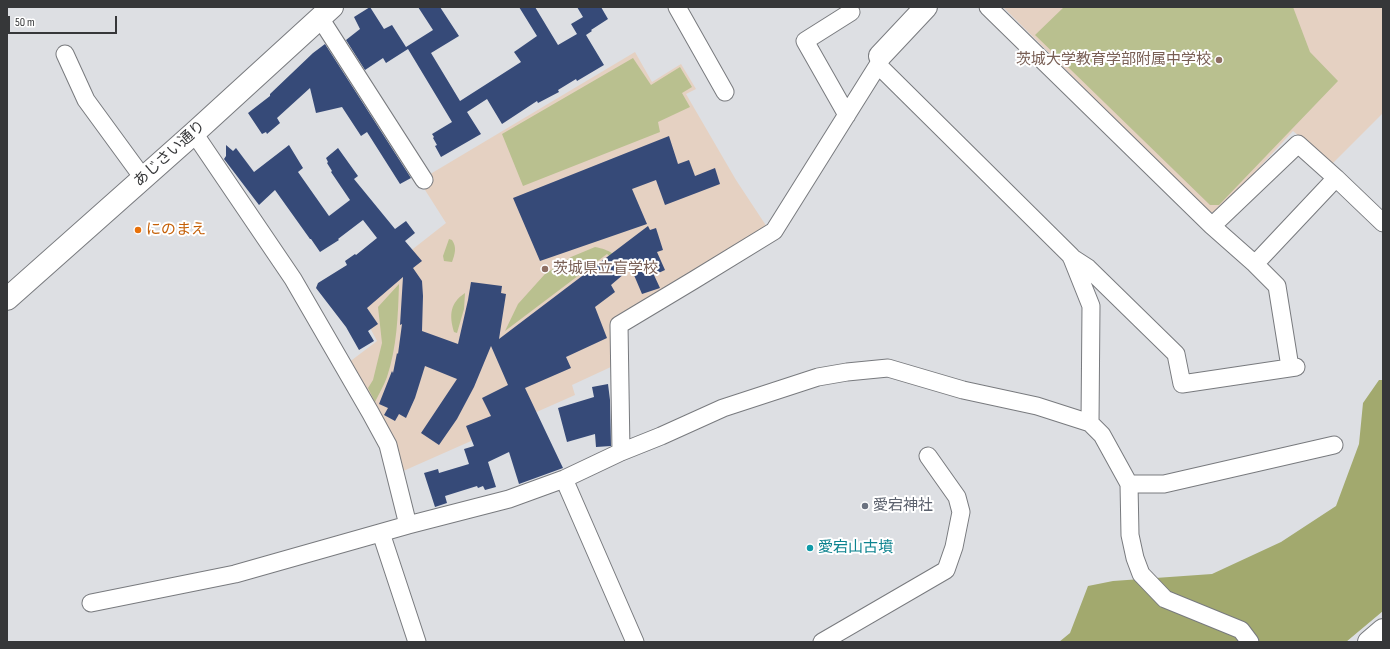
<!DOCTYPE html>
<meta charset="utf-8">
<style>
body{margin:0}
#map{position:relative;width:1390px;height:649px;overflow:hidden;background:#dddfe3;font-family:"Sofia Sans Condensed",sans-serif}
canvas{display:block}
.frame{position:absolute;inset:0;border:8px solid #363739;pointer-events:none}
.scale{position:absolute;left:8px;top:16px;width:109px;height:18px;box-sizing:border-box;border:2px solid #363739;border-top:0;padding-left:5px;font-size:12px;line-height:14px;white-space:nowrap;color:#363739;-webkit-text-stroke:3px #fff;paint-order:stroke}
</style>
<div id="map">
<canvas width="1390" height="649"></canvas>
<div class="frame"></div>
<div class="scale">50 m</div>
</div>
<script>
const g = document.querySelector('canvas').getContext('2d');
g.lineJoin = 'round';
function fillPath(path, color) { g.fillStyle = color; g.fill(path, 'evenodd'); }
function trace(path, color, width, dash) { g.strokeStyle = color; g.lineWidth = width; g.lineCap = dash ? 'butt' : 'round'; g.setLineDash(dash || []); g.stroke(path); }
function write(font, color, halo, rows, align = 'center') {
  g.font = font + ' "Sofia Sans Condensed","Noto Sans JP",sans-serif'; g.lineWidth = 4; g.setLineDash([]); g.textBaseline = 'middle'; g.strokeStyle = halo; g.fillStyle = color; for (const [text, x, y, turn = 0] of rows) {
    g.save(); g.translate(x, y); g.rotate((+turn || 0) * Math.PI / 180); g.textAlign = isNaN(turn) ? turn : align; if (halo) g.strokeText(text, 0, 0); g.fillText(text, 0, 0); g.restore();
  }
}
fillPath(new Path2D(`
 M1003,7H1383V113L1332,164L1293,131L1218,212H1209Z
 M635,52L652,82L681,64L696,89L686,94L736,180L767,227L613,320V366L572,385L575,395L401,472L348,363L377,341L353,296L446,223L420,182L432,173Z`), '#e5d1c2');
fillPath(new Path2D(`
 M1064,7H1293L1310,52L1338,81L1219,205H1210L1035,35Z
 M633,58L651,85L680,67L692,87L682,93L690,107L658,122L660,132L523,186L502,134Z
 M449,239L452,240C457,247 455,254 452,262L444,261L443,256Z
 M595,247C610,250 617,254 623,269L607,254L505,331L518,304L545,274L571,257Z
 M399,284C398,316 397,347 387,377C384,385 379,394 375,402L368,388L373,380L382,343L378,307Z
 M465,293L464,309L457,333L454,332C449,315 450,303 465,293Z`), '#b9c08f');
fillPath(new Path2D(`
 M1379,380H1383V611L1346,642H1059L1070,633L1088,586L1113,581L1212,574L1281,542L1336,506L1359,444L1363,403Z`), '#a2a96e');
fillPath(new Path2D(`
 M370,7L384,29L392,25L406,47L433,30L418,7H440L459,36L431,53L460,101L521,62L514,52L537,36L519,7H535L558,45L577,34L571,24L583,17L577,7H601L608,19L591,30L592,31L586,35L604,65L577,81L576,79L558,90L559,92L538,103L537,101L502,124L487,99L467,112L481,134L441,157L435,146L437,145L433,138L434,137L432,134L452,122L408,49L386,63L383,58L365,70L346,40L360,29L354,17Z
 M325,44L411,178L400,184L367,132L361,136L342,107L316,113L310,88L277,118L280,123L267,134L266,132L262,134L248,113L270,96V94L313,53Z
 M669,136L678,164L689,160L695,176L715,168L720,184L665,205L656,180L632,189L647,224L540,261L513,198Z
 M226,145L233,151L236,148L254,172L289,145L303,168L298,172L329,216L350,200L331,172L332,171L327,163L328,162L326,158L338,148L358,176L354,179L395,229L406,221L415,233L405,241L422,261L413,268L422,281L423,296L422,331L458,344L468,300L471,282L502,286L501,293L506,294L499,339L648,226L650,230L656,228L663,250L657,252L665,270L654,275L660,288L642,294L631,268L611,285L615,292L595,307L607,338L566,357L571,368L525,388L563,468L519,484L509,452L488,462L496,487L485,490L483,486L478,488L477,486L445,496L447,503L435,507L424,473L438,469L439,473L469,464L464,449L474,446L466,426L491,416L482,398L508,385L491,346L474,387L457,419L439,445L421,433L457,379L425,366L415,398L406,418L399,414L395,421L384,415L388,408L379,404L392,371L393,373L397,353L398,354L402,324L400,325L403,277L367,308L378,324L368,331L374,341L359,350L346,327L316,288L318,283L347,265L345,261L355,254L356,255L377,238L363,220L338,239L339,240L320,252L311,239H310L275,190L259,205L224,159L226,156Z
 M608,384L610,400L611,446L596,447L595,434L567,442L558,408L594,397L592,387Z`), '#364a78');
const street = new Path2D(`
 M677,7L725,92
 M988,7L1212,226L1255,264L1277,286L1290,367
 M320,18L424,180
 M65,54L86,100L143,178
 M878,65L1071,256L1091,306L1090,423
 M847,115L805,41L851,12
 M194,133L293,279L370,412L388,445L408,525
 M1212,226L1298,144L1336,178
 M1071,257L1088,268L1176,354L1182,384L1296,367
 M1255,264L1336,178L1383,223
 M621,452L619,325L694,280L774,231L878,65L880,62V56
 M564,479L635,642
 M1129,484H1164L1334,445
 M381,533L417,642
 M91,603L235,574L408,525L509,499L564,479L621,452L661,436L723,408L818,377L847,372L888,368L963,390L1037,406L1090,423L1102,435L1129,484L1130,535L1135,558L1141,574L1165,599L1241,630L1250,642
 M822,642L946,570L954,547L961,512L957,497L928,456`);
const secondary = new Path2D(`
 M880,56L926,7
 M1369,642L1383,630`);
const highway = new Path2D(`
 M7,299L194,133L332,7`);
trace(street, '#787a7e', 19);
trace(secondary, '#787a7e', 24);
trace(highway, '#787a7e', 24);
trace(street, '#fff', 17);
trace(secondary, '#fff', 22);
trace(highway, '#fff', 22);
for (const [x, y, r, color] of [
 [1219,60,4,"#8d6e63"],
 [138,230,4,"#e8710a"],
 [545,269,4,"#8d6e63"],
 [865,506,4,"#6b7280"],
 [810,548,4,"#0f9aa8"]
]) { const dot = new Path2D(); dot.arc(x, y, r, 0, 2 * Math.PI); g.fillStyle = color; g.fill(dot); trace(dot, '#fff', 1.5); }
write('15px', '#785e54', '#fff', [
 ["茨城大学教育学部附属中学校",1211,60],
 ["茨城県立盲学校",553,269,"left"]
], 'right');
write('15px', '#363739', '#fff', [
 ["あじさい通り",170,154,-42]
]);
write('15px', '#c56008', '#fff', [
 ["にのまえ",146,230]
], 'left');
write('15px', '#5b616d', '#fff', [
 ["愛宕神社",873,506]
], 'left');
write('15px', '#0d838f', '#fff', [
 ["愛宕山古墳",818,548]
], 'left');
</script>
